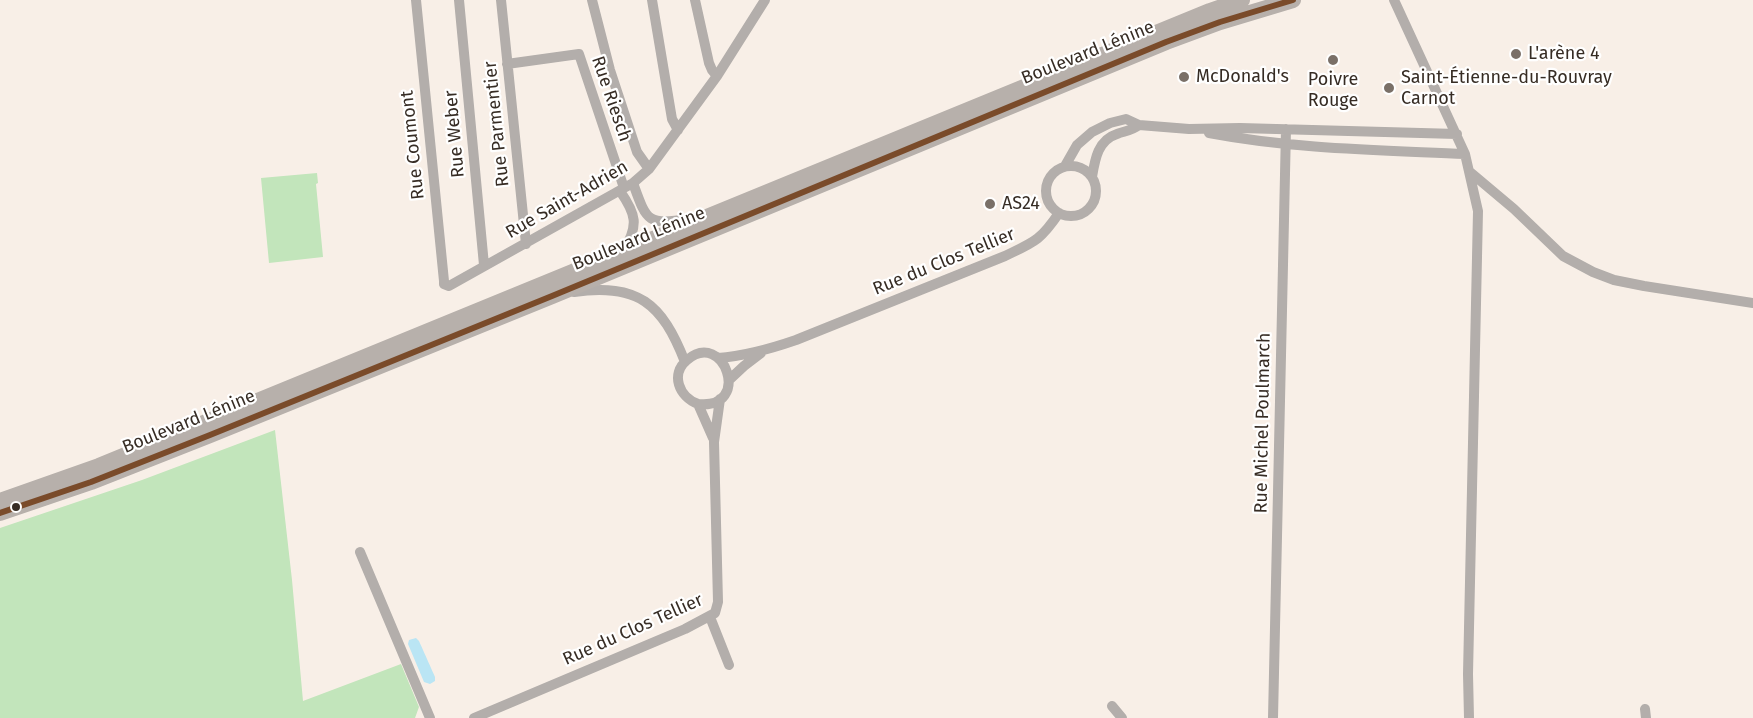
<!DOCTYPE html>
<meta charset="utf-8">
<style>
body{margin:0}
canvas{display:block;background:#f8efe7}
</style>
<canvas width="1753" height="718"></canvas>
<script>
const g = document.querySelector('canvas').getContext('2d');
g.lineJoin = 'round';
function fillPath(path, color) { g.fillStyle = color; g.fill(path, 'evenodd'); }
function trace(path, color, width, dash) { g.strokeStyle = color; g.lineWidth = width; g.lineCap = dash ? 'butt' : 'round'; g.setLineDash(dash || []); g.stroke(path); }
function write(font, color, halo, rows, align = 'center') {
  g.font = font + ' "Fira Sans",sans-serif'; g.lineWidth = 4.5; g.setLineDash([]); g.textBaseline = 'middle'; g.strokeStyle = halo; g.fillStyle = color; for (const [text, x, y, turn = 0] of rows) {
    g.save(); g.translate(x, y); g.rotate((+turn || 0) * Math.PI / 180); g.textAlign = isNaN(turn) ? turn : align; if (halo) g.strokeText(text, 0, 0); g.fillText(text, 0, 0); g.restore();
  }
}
fillPath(new Path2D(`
 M317,173L318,183L316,184L323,257L269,263L261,178Z
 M275,430L292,580L303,701L401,664L419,707L415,718H0V528L142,480Z`), '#c2e5bb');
fillPath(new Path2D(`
 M416,638L419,641L435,677V681L430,684L424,682L408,644L409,640Z`), '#bae5f4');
trace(new Path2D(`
 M416,0L444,281V284L449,286L624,188L633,183L649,169L717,76L765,0
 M459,0L484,265
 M501,0L526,244
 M592,0L610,70L637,152L649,169
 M652,0L672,119L678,130
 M695,0L709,63L712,70L717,76
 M1394,0L1465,154L1478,211L1468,674L1469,718
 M507,64L579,54L624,188
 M1209,133C1293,149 1380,150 1465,154
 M1046 191a25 25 0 1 1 50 0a25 25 0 1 1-50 0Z
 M1065,166L1077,145L1092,132L1110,123L1126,119L1139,125L1189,129L1240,128L1457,134
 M1470,172L1514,209L1563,256L1593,272L1614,280L1644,286L1753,303
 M1092,177C1095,159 1098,140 1117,134C1125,131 1131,131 1139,125
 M633,183C647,222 647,225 689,219
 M620,191C636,214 639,225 624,250
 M574,292C638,283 662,303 685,362
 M718,358C746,356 770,349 796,340L1005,256C1034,242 1040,241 1059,213
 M729,380L744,366L761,353
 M698,404C753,410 724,328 687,360C670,374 679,397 698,404L713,438
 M360,552L430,718
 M710,617L729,665
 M1112,706L1122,718
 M1645,709L1646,718
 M474,718L685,629L715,613L718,602L714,442L720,399
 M1273,718L1286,129`), '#b3aeab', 10);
trace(new Path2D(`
 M0,501L99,466L1210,11L1242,0
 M0,513L91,482L210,435L552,296L1166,42L1220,22L1293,0`), '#b7b0ab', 16);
trace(new Path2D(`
 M0,513L91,482L210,435L552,296L1166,42L1220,22L1293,0`), '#7a4b2a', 6);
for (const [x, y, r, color] of [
 [1516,54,6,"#7a7068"],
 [1333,60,6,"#7a7068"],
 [1184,77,6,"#7a7068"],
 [1389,88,6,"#7a7068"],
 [990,204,6,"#7a7068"],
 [16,507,5,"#362c24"]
]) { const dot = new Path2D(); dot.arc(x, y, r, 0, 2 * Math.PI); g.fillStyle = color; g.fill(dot); trace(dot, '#fff', 2); }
write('18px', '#362c24', '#fff', [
 ["Boulevard Lénine",1088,53,-22],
 ["Rue Riesch",611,99,71],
 ["Rue Parmentier",497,124,-96],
 ["Rue Weber",455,134,-95],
 ["Rue Coumont",413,145,-96],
 ["Rue Saint-Adrien",567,200,-30],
 ["Boulevard Lénine",639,239,-22],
 ["Rue du Clos Tellier",944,262,-22],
 ["Boulevard Lénine",189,422,-22],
 ["Rue Michel Poulmarch",1263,423,-89],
 ["Rue du Clos Tellier",633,630,-24]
]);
write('18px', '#362c24', '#fff', [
 ["L'arène 4",1528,54],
 ["McDonald's",1196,77],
 ["Saint-Étienne-du-Rouvray",1401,78],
 ["Carnot",1401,99],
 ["Poivre",1333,80,"center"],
 ["Rouge",1333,101,"center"],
 ["AS24",1002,204]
], 'left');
</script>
